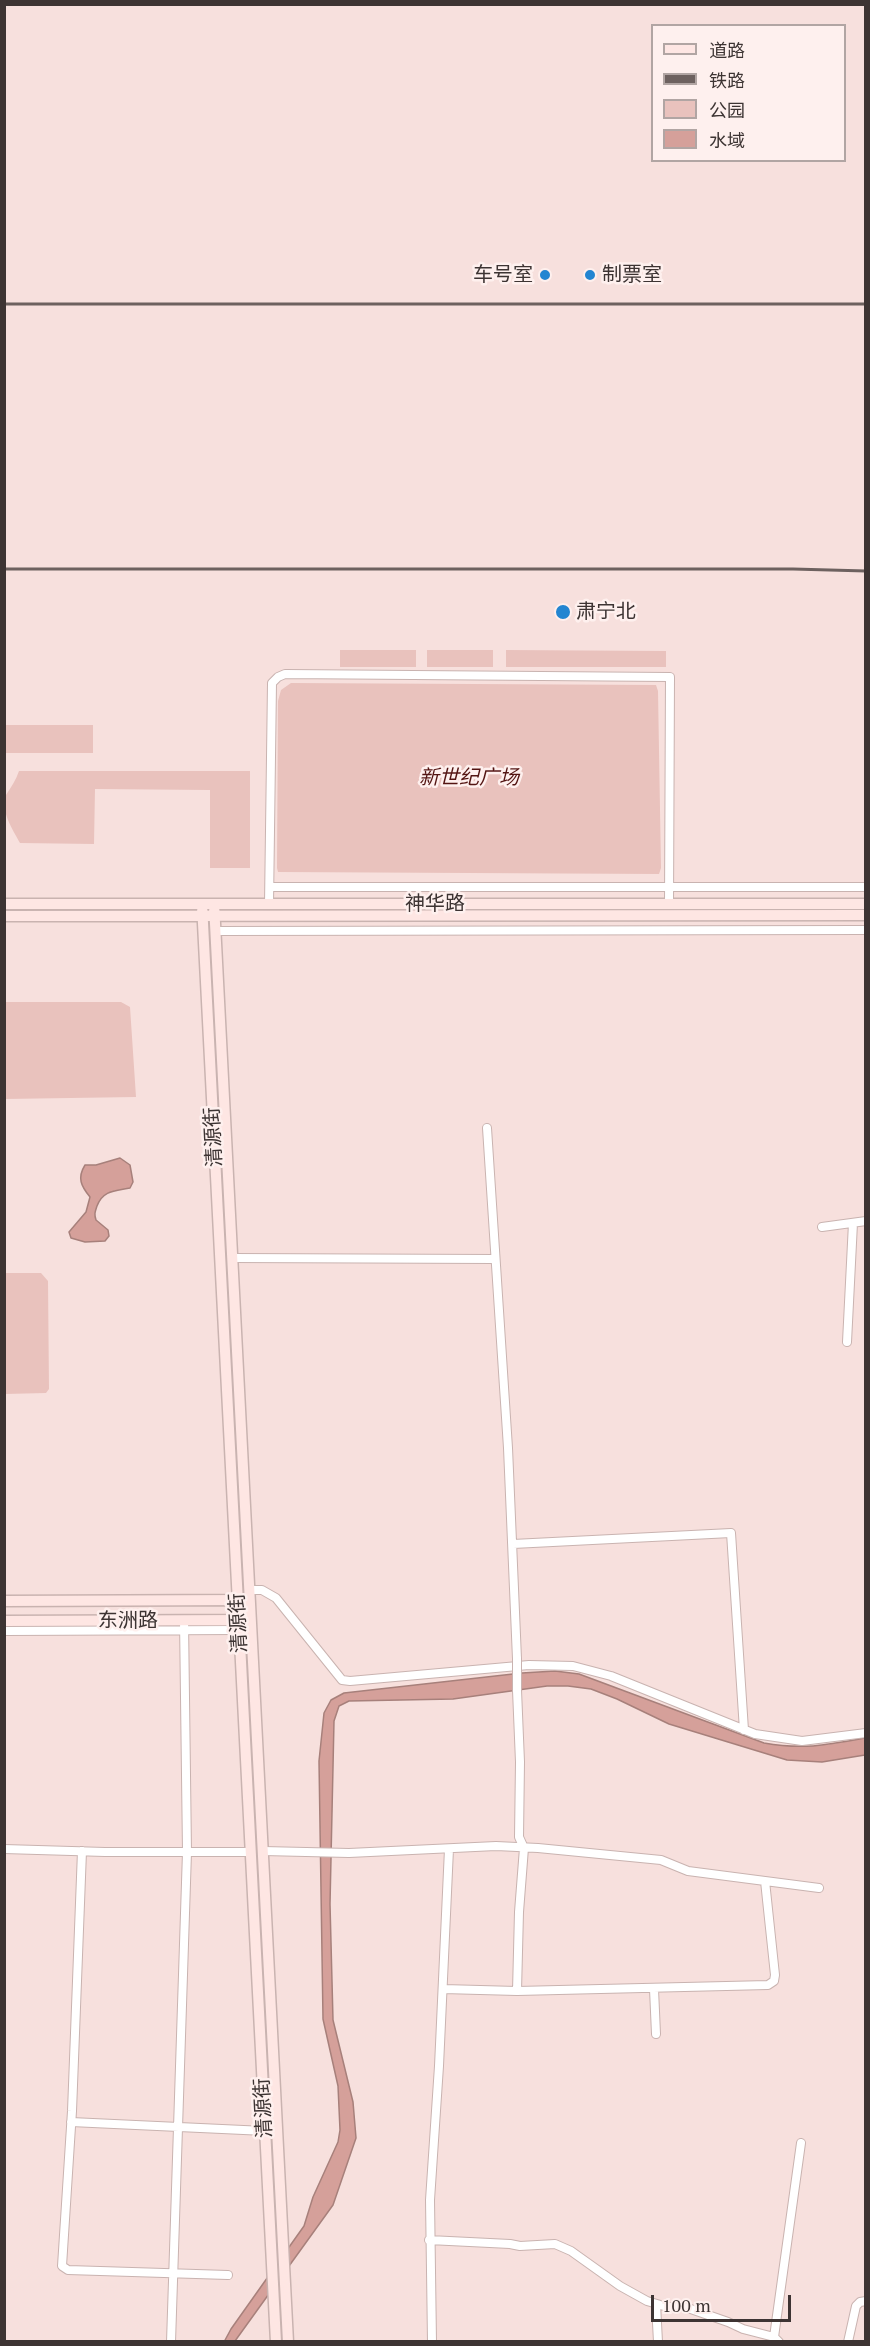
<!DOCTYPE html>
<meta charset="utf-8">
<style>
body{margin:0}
#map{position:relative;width:870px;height:2346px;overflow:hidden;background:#f7e0dd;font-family:"PT Serif","Noto Sans SC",serif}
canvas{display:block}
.frame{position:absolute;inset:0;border:6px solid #3d3433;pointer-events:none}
.legend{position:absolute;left:651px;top:24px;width:195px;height:138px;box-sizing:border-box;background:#fef0ee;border:2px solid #b1a5a3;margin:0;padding:8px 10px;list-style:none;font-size:18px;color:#3d3433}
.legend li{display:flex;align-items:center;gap:12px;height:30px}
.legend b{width:30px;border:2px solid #b1a5a3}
.scale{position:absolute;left:651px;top:2295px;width:140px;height:27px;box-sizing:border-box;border:3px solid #3d3433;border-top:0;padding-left:8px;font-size:18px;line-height:21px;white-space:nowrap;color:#3d3433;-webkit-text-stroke:4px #fef0ee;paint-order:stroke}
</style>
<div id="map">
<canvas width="870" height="2346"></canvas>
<div class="frame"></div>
<ul class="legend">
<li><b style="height:8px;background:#fee6e3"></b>道路</li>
<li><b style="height:8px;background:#6d615f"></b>铁路</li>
<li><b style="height:16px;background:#e9c2bd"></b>公园</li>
<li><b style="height:16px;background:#d5a09a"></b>水域</li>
</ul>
<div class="scale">100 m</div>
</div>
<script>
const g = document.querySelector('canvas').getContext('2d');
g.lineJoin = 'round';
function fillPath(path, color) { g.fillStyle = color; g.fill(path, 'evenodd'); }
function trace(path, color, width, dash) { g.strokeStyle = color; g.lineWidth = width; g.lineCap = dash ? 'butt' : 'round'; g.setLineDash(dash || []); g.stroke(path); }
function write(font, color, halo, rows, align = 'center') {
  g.font = font + ' "PT Serif","Noto Sans SC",serif'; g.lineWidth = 5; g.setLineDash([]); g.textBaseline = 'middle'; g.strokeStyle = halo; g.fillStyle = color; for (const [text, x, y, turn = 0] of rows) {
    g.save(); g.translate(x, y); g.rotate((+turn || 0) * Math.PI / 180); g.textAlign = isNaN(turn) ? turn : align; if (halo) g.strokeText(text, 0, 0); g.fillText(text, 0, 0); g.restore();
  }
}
fillPath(new Path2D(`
 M340,650H416V667H340Z
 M427,650H493V667H427Z
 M506,650L666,651V667H506Z
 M291,683L656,685L658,691L661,868L659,874L278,872L277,868L278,701L281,690Z
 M4,725H93V753H5Z
 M19,771H250V868H210V790L95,789L94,844L20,843C13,830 0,811 6,795C11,787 16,780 19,771Z
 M4,1002H121L130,1007L136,1097L5,1099Z
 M4,1273H41L48,1281L49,1389L46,1393L5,1394Z`), '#e9c2bd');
const water = new Path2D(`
 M120,1158L130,1165L133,1182L130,1188C115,1191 103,1190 97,1206C95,1212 94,1214 96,1220L108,1230L109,1236L105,1241L85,1242L71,1238L69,1232L86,1212L90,1197C81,1186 77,1178 85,1165H96Z
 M555,1671L579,1674L764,1743C803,1750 827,1745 865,1738V1755L822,1762L787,1760L669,1724L617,1699L591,1689L568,1686H547L453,1699L349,1701L339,1706L334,1721L330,1904L333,2020L353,2102L356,2138L333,2205L235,2341L224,2342L231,2329L304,2226L313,2197L338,2142L340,2130L338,2086L323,2019L319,1761L324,1713L331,1700L344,1693L522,1673Z`);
fillPath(water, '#d5a09a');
trace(water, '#a7807b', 1.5);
const street = new Path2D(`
 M270,887H866
 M269,904L272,683L278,677L285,674L670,677L669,904
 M215,931L866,930
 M487,1128L508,1448L517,1659
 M822,1227L866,1221
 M232,1258L495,1259
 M847,1342L853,1223
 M513,1544L731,1533L744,1730
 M249,1590H262L276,1598L342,1680L350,1681L529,1665L573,1666L611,1676L755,1734L802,1741L866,1733
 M4,1631L240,1630
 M517,1690L520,1762L519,1837L524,1848L519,1912L517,1991
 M4,1849L105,1852H251
 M82,1851L72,2111L62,2266L68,2270L228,2275
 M263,1851L349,1853L496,1846L538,1848L661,1860L688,1871L819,1888
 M443,1989L517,1991L768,1985L774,1981L775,1975L765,1881
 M654,1989L656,2034
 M71,2122L265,2131
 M429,2240L510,2244L520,2246L555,2244L571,2251L620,2286L647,2301L667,2307H685L728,2322L743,2329L774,2337L779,2342
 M656,2304L658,2342
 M774,2337L801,2143
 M171,2342L187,1852L184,1620
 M432,2342L430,2200L439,2066L449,1849
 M848,2342L856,2306L860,2302L866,2301`);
const secondary = new Path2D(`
 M4,904H866
 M202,904L276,2342
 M214,904L288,2342
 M4,916L866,915
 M4,1601L244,1600
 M4,1621L244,1620`);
trace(street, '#c9b3b0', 10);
trace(secondary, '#c9b3b0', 13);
trace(street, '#fff', 8);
trace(secondary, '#fee6e3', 10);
trace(new Path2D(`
 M4,304H866
 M4,569H793L866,571`), '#6d615f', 3);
const streetBridge = new Path2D(`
 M517,1659V1690`);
trace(streetBridge, '#c9b3b0', 10, []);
trace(streetBridge, '#fff', 8);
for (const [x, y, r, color] of [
 [545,275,6,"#2385d1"],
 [590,275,6,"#2385d1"],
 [563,612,8,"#2385d1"]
]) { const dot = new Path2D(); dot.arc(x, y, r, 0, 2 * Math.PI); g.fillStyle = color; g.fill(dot); trace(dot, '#fef0ee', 2); }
write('20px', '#3d3433', '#fef0ee', [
 ["车号室",533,275,"right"],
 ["制票室",602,275],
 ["肃宁北",576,612]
], 'left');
write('italic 20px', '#531412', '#fef0ee', [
 ["新世纪广场",469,778]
]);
write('20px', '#3d3433', '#fef0ee', [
 ["神华路",435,904],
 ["清源街",214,1137,-93],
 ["东洲路",128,1621],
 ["清源街",239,1623,-93],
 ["清源街",264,2108,-93]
]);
</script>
